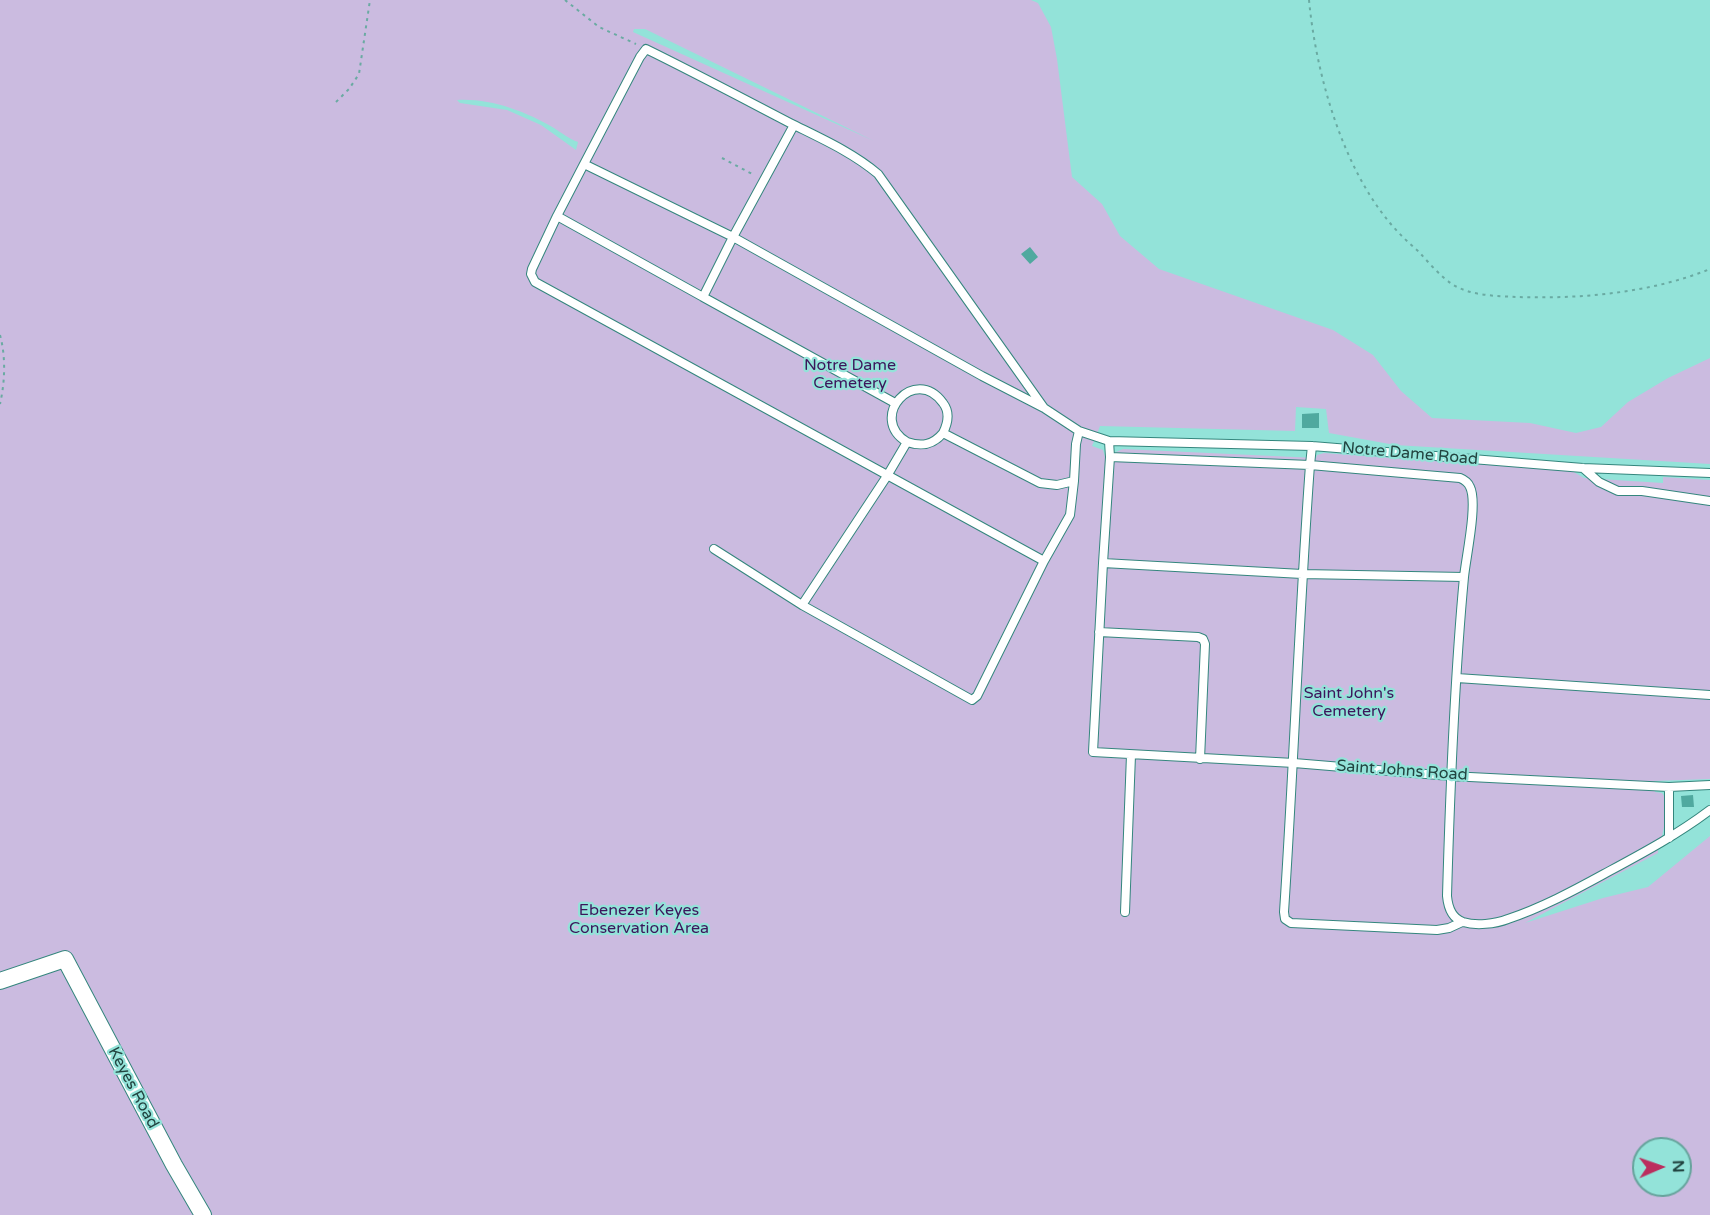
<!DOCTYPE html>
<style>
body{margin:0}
#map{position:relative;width:1710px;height:1215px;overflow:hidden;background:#93e3d9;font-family:"Varela Round",sans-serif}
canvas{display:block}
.north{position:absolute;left:1632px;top:1137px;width:60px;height:60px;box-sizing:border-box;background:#93e3d9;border:2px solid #66a39c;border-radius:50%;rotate:88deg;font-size:16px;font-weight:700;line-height:24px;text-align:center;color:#224440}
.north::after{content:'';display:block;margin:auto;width:21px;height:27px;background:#bb2d5e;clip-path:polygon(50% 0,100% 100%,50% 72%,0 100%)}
</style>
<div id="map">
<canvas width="1710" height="1215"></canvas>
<div class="north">N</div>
</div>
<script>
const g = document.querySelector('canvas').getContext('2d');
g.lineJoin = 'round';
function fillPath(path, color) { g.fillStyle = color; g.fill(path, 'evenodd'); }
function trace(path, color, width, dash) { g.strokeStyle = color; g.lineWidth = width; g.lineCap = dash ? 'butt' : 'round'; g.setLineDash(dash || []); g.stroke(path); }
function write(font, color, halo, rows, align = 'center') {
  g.font = font + ' "Varela Round",sans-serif'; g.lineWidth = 4.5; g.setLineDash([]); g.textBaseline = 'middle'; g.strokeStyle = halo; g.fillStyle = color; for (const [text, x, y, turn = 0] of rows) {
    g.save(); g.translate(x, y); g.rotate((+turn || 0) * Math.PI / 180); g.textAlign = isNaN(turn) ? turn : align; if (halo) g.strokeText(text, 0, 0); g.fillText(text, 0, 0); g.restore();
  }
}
fillPath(new Path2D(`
 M0,0H1031L1038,3L1051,27L1057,59L1072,177L1102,204L1120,236L1159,269L1333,330L1373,355L1401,391L1432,418L1530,423L1576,433L1601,427L1628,402L1668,378L1710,358V464L1395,445L1329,433L1326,409L1296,407L1295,431L1100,426L1092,446L1103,450L1105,457L1123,449L1316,458L1317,455L1324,453L1572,471L1584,478L1663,483V477L1710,480V779L1654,781L1655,792L1662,793L1664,796V827L1662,836L1658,843V853L1525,923L1603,898L1648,887L1710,836V1215H0ZM634,29H645L874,141L633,32ZM457,100C490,98 525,111 554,128C562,133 569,139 578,142L576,150L541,125L507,110L460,103ZM1644,1149H1680V1185H1644Z`), '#cbbbe0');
fillPath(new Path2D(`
 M1030,247L1038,257L1030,264L1021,254Z
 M1319,413V428H1302V414Z
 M1693,795L1694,807H1682L1681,796Z`), '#50a99f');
const lane = new Path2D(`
 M584,164L640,57L646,49C695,73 742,98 790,123C820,138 852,152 878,174L1044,408L982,376L733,237L794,125
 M557,216L703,297L733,237L584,164L557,216L532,269L531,274L535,282L1044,561L977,696L972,700L802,605L714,549
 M703,297L895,403
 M1044,408L1079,431L1076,444L1074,481
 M1079,431L1109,441L1110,457
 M1109,441L1312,446L1583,468L1710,473
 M907,442C922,447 933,445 943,433
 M1312,446L1310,465L1110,457L1103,563L1093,752L1294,763L1450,776L1669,787L1710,785
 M1583,468L1599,482L1618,491H1642L1710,501
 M1103,563L1302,574L1464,577
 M802,605L887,476L907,442C867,418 915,364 943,403C950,412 948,423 943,433L1040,483L1057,485L1074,481L1070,515L1044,561
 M1099,632L1198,637L1203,639L1205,644L1200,759
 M1457,678L1710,695
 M1669,787V838
 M1125,912L1131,755
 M1462,922L1449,928L1437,930L1291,923L1285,919L1284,912C1294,763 1299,614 1310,465L1460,478C1465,480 1468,482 1470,487C1478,503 1466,557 1464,577C1454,683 1450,790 1447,896C1448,907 1451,918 1463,922C1476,926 1495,924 1508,919C1541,908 1573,891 1604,874C1641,854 1677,835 1710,810`);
const street = new Path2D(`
 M0,981L65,959L174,1165L203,1215`);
trace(lane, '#34867d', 10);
trace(street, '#34867d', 18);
trace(new Path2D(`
 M565,0L599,27L636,44
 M1309,0C1316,74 1342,166 1390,223C1399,234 1409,243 1419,252C1429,263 1440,276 1452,284C1470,296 1497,296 1518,297C1581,299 1651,293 1710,269
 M336,102L349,89L359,74L370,0
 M722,158L754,175
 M0,335C6,357 5,382 0,404`), '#6aaaa2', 2, [3, 4.5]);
trace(lane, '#fff', 8);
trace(street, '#fff', 16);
write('16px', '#3c165b', '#93e3d9', [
 ["Notre Dame",850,366],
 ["Cemetery",850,384],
 ["Saint John's",1349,694],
 ["Cemetery",1349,712],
 ["Ebenezer Keyes",639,911],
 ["Conservation Area",639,929]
]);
write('16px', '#224440', '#93e3d9', [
 ["Notre Dame Road",1410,454,5],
 ["Saint Johns Road",1402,771,4],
 ["Keyes Road",133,1088,62]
]);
</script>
